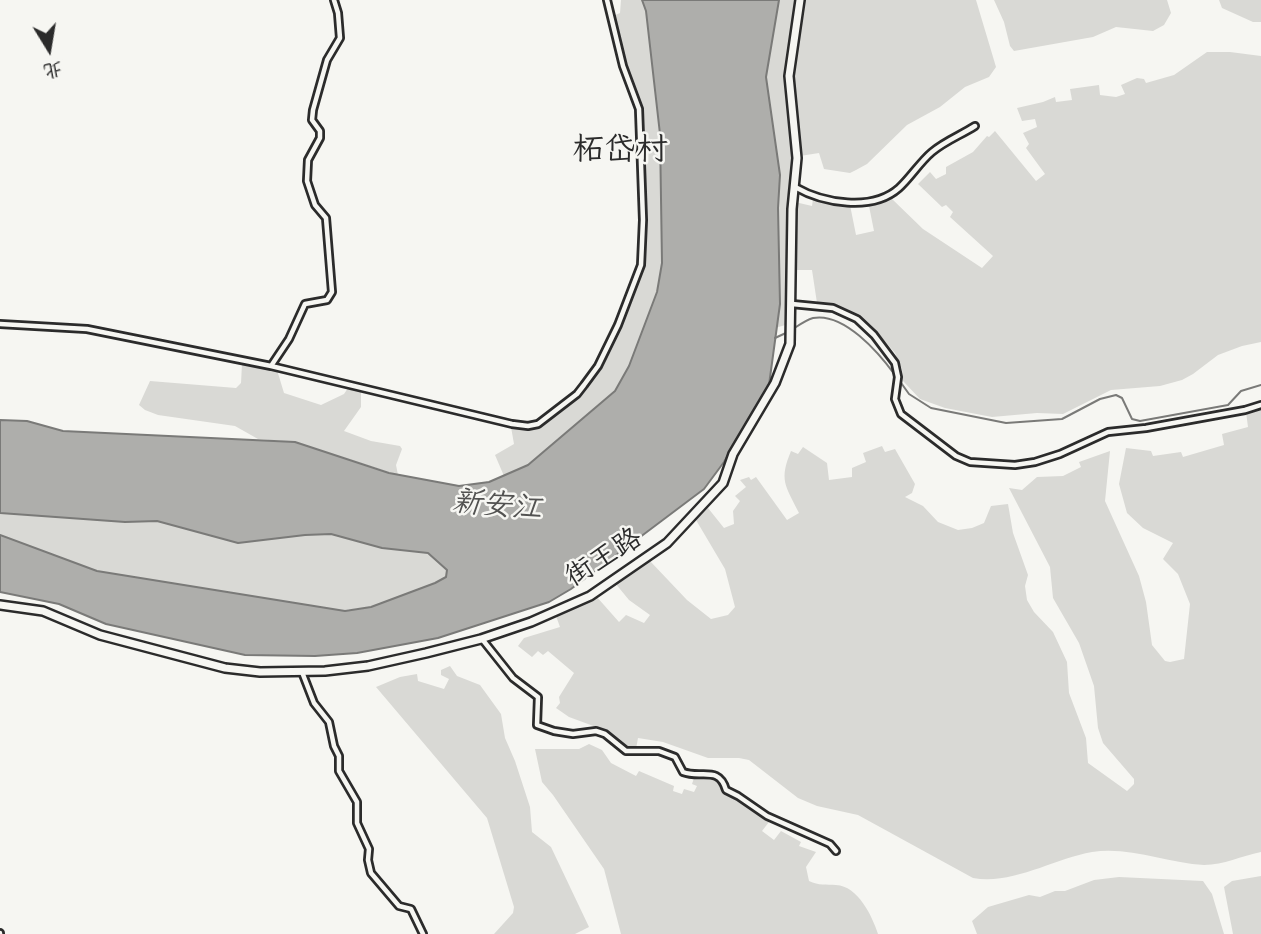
<!DOCTYPE html>
<meta charset="utf-8">
<style>
body{margin:0}
#map{position:relative;width:1261px;height:934px;overflow:hidden;background:#f6f6f2;font-family:Caveat,"LXGW WenKai TC",sans-serif}
canvas{display:block}
.north{position:absolute;left:14px;top:14px;width:70px;height:70px;-webkit-text-stroke:5px #f6f6f2;paint-order:stroke;rotate:169deg;font-size:19px;font-weight:700;line-height:28px;text-align:center;color:#2b2b2b}
.north::after{content:'';display:block;margin:auto;width:24px;height:32px;background:#2b2b2b;clip-path:polygon(50% 0,100% 100%,50% 72%,0 100%)}
</style>
<div id="map">
<canvas width="1261" height="934"></canvas>
<div class="north">北</div>
</div>
<script>
const g = document.querySelector('canvas').getContext('2d');
g.lineJoin = 'round';
function fillPath(path, color) { g.fillStyle = color; g.fill(path, 'evenodd'); }
function trace(path, color, width, dash) { g.strokeStyle = color; g.lineWidth = width; g.lineCap = dash ? 'butt' : 'round'; g.setLineDash(dash || []); g.stroke(path); }
function write(font, color, halo, rows, align = 'center') {
  g.font = font + ' Caveat,"LXGW WenKai TC",sans-serif'; g.lineWidth = 5; g.setLineDash([]); g.textBaseline = 'middle'; g.strokeStyle = halo; g.fillStyle = color; for (const [text, x, y, turn = 0] of rows) {
    g.save(); g.translate(x, y); g.rotate((+turn || 0) * Math.PI / 180); g.textAlign = isNaN(turn) ? turn : align; if (halo) g.strokeText(text, 0, 0); g.fillText(text, 0, 0); g.restore();
  }
}
fillPath(new Path2D(`
 M621,0H642L646,11L660,134L662,263L657,292L629,366L615,391L545,452L528,465L504,476L495,455L514,444L511,427L524,428L539,425L579,394L598,369L623,319L639,278L645,254L642,115L640,102L626,70L613,16L620,13Z
 M779,0H797L786,76L794,158L789,324L775,328L780,304L778,208L780,175L766,77Z
 M805,0H976L996,67L989,77L965,87L940,107L907,125L867,164L856,170L850,173L824,169L819,153L800,156L793,87L795,56Z
 M994,0H1167L1171,13L1164,25L1153,31L1116,27L1093,37L1014,51L1010,46L1004,22Z
 M1219,0H1261V22H1253L1222,8Z
 M1207,52H1230L1261,56V342L1242,346L1218,355L1193,374L1182,380L1160,386L1111,390L1063,414L1037,413L992,417L945,408L920,399L903,381L902,369L895,353L871,325L847,309L817,303L812,270H797L795,202L812,206L813,199L850,205L856,235L874,231L869,206L892,199L923,229L982,268L993,256L950,217L953,212L946,205L942,207L918,184L930,172L936,179L946,174V167L973,152L987,136L989,137L995,131L1036,181L1045,174L1026,148L1029,144L1023,133L1037,127L1035,119L1022,121L1017,108L1043,102L1055,97L1056,102L1072,100L1070,89L1099,85L1100,95L1116,97L1125,94L1121,85L1137,78L1144,79L1146,83L1174,75Z
 M242,364L277,370L284,393L321,405L344,394L348,388L361,391V407L344,431L371,441L400,446L402,449L396,465L398,475L295,442L258,439L235,426L158,415L145,410L139,405L150,381L236,388L241,383Z
 M1261,407V852C1241,856 1224,865 1204,865C1167,863 1129,846 1092,852C1053,859 1013,885 973,878L858,815L817,806L798,798L749,760L739,758H708L663,742L638,738L636,749H626L607,731L569,717L556,708L560,703L559,697L574,673L548,651L543,655L538,651L532,657L518,646L524,638L560,627L556,616L596,596L619,622L626,615L644,623L650,615L629,600L615,583L650,561L687,600L711,619L728,615L735,607L725,569L696,520L708,508L724,528L734,524L733,511L740,501L735,496L746,487L740,480L749,477L751,480L756,477L787,520L799,513C785,485 779,480 791,451L798,454L803,447L827,463L829,480L852,477V468L866,462L863,453L882,446L885,452L895,449L915,484L912,493L905,497L923,506L938,522L958,530L972,528L984,523L991,506L1008,504L1013,533L1028,575L1025,586L1027,600L1034,612L1053,632L1067,662L1069,693L1086,738L1088,763L1127,791L1134,784V779L1103,743L1098,728L1094,686L1079,643L1053,598L1050,567L1009,488L1022,490L1037,477L1063,476L1081,467L1079,462L1110,451L1105,501L1139,576L1146,602L1152,645L1165,661L1170,662L1184,659L1190,604L1178,574L1163,559L1173,543L1143,528L1127,513L1119,484L1126,448L1151,451L1153,456L1181,452L1183,457L1224,445L1222,434L1248,427L1246,412Z
 M0,513L125,522L157,521L238,543L305,535L331,534L382,548L428,553L447,570L446,577L435,583L371,607L337,611L97,571L0,535Z
 M450,666L457,676L480,685L501,714L505,738L515,761L530,807L532,832L551,847L589,927L575,934H494L513,913L514,907L487,818L376,687L400,677L417,674L418,681L444,689L449,679L441,675V670Z
 M589,744L602,750L611,763L636,776L639,771L674,786L673,791L682,794L684,789L694,792L697,786L692,784L695,775L715,776L721,782L725,791L746,803L769,822L762,831L774,840L781,831L801,842L799,846L816,852L806,867L809,881C819,886 826,884 836,885C858,886 872,916 878,934H621L604,869L553,795L542,782L535,749H579Z
 M1261,876V934H1233L1224,887L1232,881Z
 M1119,877L1203,881L1212,894L1224,934H977L972,921L988,907L1029,895L1040,897L1055,891H1065L1094,880Z`), '#d9d9d5');
const water = new Path2D(`
 M642,0H779L766,77L780,175L778,208L780,304L769,385L724,462L704,489L571,589L549,602L438,638L357,653L315,656L245,655L106,624L59,604L0,592V535L97,571L345,611L371,607L435,583L446,577L447,570L428,553L382,548L331,534L305,535L238,543L157,521L125,522L0,513V420L27,421L63,431L295,442L389,473L459,486L489,482L528,465L615,391L629,366L657,292L662,263L660,134L646,11Z`);
fillPath(water, '#aeaeab');
trace(water, '#7a7a78', 2);
trace(new Path2D(`
 M793,329C799,325 806,320 813,318C844,312 879,353 895,375
 M775,338L788,332
 M899,380L909,394L931,408L1006,423L1062,419L1100,399L1116,395L1122,398L1132,419L1140,421L1228,405L1241,391L1261,385`), '#7a7a78', 2);
const street = new Path2D(`
 M795,187C823,203 872,212 899,188C911,177 920,162 932,152C945,141 961,135 975,126
 M792,304L833,308L857,319L874,335L895,363L898,377L895,399L901,414L956,456L970,462L1015,465L1035,462L1060,454L1108,432L1146,428L1245,410L1261,405
 M0,324L87,329L271,366L512,424L528,426L538,424L577,394L584,385L598,366L618,325L641,265L643,220L639,109L623,66L607,0
 M271,366L289,339L305,304L327,300L332,292L326,218L315,205L307,181L308,160L320,138V131L312,120L313,110L327,60L340,38L338,13L334,0
 M482,639L513,678L538,697L537,725L554,731L573,734L596,731L605,734L626,751H659L675,757L683,772C701,779 719,765 726,790L738,796L767,816L830,844L836,851
 M302,672L314,703L329,722L334,746L339,756V771L357,802V823L369,849L368,860L371,873L399,906L411,909L423,934
 M0,933V934`);
const primary = new Path2D(`
 M0,605L43,611L100,635L225,668L260,672L325,671L368,666L426,653L481,639L531,622L590,596L667,543L723,483L733,454L775,383L790,344L792,209L797,158L789,76L800,0`);
trace(street, '#2b2b2b', 10);
trace(primary, '#2b2b2b', 12);
trace(street, '#f6f6f2', 4.5);
trace(primary, '#f6f6f2', 7);
write('28px', '#2b2b2b', '#f6f6f2', [
 ["街王路",604,558,-32]
]);
write('italic 30px', '#525251', '#f6f6f2', [
 ["新安江",497,506,5]
]);
write('32px', '#2b2b2b', '#f6f6f2', [
 ["柘岱村",620,151]
]);
</script>
